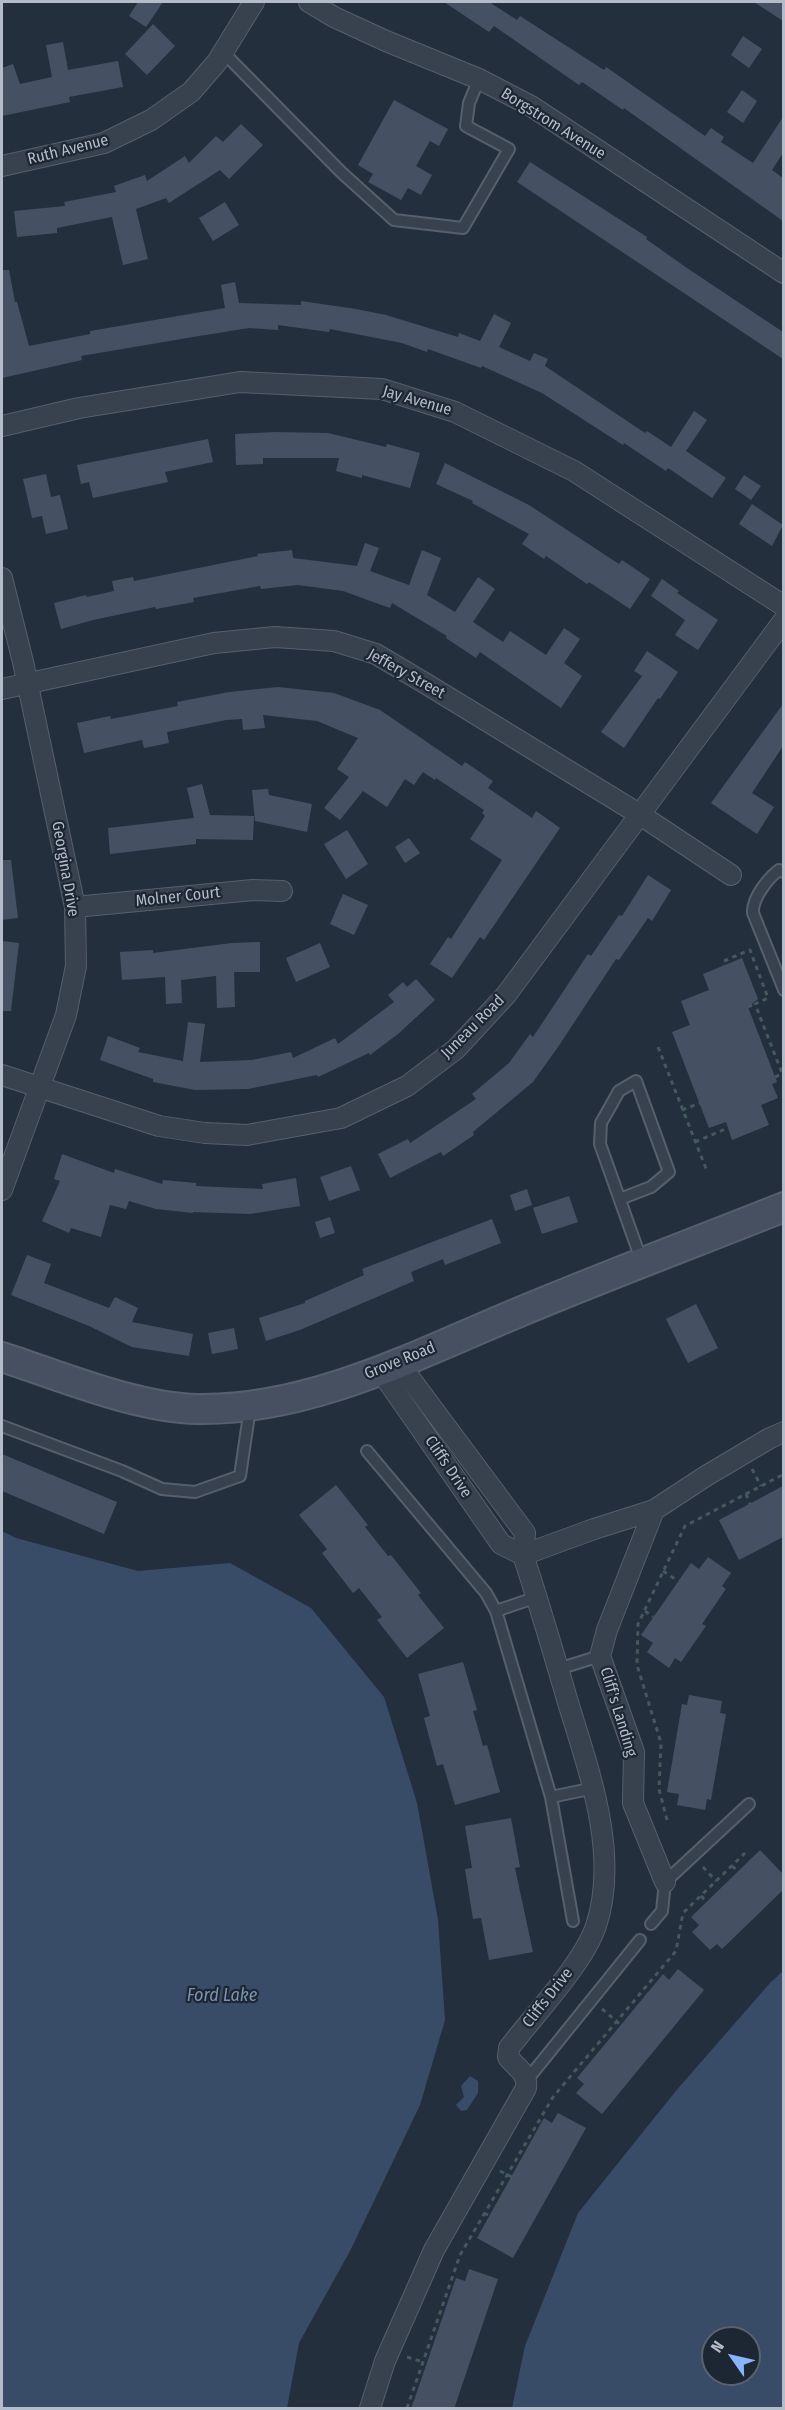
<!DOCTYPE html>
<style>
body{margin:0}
#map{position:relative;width:785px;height:2410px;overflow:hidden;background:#242f3e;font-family:"Fira Sans Condensed",sans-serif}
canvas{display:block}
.frame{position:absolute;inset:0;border:3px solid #b4bcc9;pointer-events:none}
.north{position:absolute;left:701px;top:2326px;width:60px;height:60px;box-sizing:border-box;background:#1d2633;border:2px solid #59626f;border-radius:50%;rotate:304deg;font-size:16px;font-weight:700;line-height:24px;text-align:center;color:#b4bcc9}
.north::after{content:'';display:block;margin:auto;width:21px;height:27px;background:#8ab4f8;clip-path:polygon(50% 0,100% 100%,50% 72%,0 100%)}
</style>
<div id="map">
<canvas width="785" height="2410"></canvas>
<div class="frame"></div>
<div class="north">N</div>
</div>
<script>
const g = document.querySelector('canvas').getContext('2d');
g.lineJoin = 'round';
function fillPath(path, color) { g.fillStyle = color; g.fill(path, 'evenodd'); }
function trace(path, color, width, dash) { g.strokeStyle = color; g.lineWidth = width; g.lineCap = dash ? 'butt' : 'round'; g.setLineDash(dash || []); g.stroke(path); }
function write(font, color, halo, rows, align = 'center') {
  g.font = font + ' "Fira Sans Condensed",sans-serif'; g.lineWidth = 4.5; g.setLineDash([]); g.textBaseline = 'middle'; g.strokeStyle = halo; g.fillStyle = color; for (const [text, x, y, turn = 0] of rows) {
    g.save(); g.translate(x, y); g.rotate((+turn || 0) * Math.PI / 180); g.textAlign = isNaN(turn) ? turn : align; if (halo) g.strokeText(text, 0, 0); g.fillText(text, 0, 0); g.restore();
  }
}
fillPath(new Path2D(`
 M2,1531L16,1538L138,1571L230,1563L311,1608L384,1697L417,1803L438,1920L445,2020L420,2105L350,2251L299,2343L287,2408H2Z
 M783,1971V2408H512L525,2346L578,2213L675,2092L770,1983ZM713,2338H749V2374H713Z
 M470,2076L478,2081V2093L467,2110L461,2111L456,2105L464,2097L461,2086Z`), '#394c67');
fillPath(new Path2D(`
 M138,2H163L146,27L129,16Z
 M444,2H489L517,20L520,16L604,70L606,67L705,136L711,128L724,137L721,142L753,163L783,117V153L772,170L783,178V221L624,108L623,110L582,82L579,85L494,26L489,32Z
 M754,2H783V21Z
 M153,24L175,46L147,75L125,54Z
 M743,36L762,49L749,68L731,55Z
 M63,42L68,70L118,61L123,87L69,97L70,102L2,116V68L13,64L20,84L52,77L46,45Z
 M742,90L757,101L743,123L727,112Z
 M394,100L448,129L439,146L430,141L416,166L432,175L421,195L408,188L401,200L368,182L373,174L358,165Z
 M241,124L263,145L229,179L220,170L169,203L166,198L136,209L148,259L123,265L112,217L57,228V233L17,237L14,211L65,206L64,202L116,192L114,186L145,175L147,181L185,156L189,163L216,136L223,142Z
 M530,162L647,237L646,239L687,268L783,332V359L517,182Z
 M225,202L239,225L213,241L199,218Z
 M2,270H9L15,302H17L29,346L90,334V331L225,308L221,285L235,282L239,303L301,305V301L356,309L386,315L458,337L459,333L480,341L494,314L511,323L499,347L530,361L534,353L548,359L545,366L645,433L647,431L671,447L694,411L707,420L686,451L726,478L712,498L668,468L666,471L624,443L623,445L542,393L482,366L481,368L428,349L427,352L402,343L330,329L329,332L278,325V330L249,328L193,337L81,356L82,360L2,378Z
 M275,432L328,433L386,447L387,444L420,453L410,488L362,475V478L336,471L339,458H263V464L236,465L235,434Z
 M208,439L213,462L165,472L168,482L93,498L89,482L81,484L77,465Z
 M445,463L529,505L619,564L622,560L650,579L630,609L589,582L587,584L546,556L544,559L522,544L529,534L472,503L473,501L436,484Z
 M46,474L51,497L60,495L68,529L46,534L42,516L32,518L23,479Z
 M744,475L761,486L751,500L735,489Z
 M752,504L783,525L772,546L739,524Z
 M365,543L379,548L370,571L409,585L422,550L441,558L427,595L455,612L478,577L495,589L473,622L503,642L510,631L546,655L564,628L580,639L564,663L582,676L561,708L480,652L476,658L446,638L447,636L392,603L390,608L343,591L298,585L261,589L260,586L193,598L194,602L156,609L155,607L93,620L61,629L54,603L86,595L87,597L114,591L112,581L133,577L134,581L258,556L257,554L292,550L293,558L357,566Z
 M662,579L679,591L677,593L718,620L698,650L675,635L685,620L651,596Z
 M647,651L678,672L660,699L658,698L624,748L601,732L642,676L634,671Z
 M278,687L334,693L380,710L462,766L465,762L493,781L488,788L532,818L536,811L560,828L484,940L480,937L452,978L430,964L448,937L451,939L502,860L470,839L485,816L482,813L484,810L436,778L435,780L423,772L414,785L405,779L387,807L363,791L340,820L324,808L349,777L337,769L358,738L317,721L263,715L265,728L243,730L242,719L226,720L167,732L169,743L144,748L142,740L84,753L77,723L110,716L111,719L178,706L177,702L229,692Z
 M783,704V746L752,793L774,807L757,834L711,803Z
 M202,784L210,815L254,816L253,840L196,839V844L110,854L108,828L194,818L187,788Z
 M268,789L269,795L312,804L307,832L255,821L252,790Z
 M347,830L368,864L346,879L324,844Z
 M409,838L420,853L405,863L395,847Z
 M2,860H11L18,918L2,920Z
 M648,875L671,890L652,921L648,918L619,960L616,959L558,1047L533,1082L473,1132L474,1135L443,1156L441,1152L390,1178L378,1154L408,1139L410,1143L476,1099L472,1094L509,1063L530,1034L533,1037L588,954L591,956L619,915L622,916Z
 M343,894L368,905L354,935L330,924Z
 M2,941L19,943L11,1011H2Z
 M260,942V972H234L235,1007L217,1008L216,976L181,980L182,1003L166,1004L165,977L122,980L120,952L153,950V953L232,943Z
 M320,943L330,967L296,982L286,958Z
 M742,958L758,999L748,1007L777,1082L772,1084L778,1098L761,1105L769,1125L732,1140L726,1122L709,1128L672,1032L690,1025L681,1001L709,990L703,974Z
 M416,979L435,1000L398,1034L370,1055L369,1053L318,1077L317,1075L248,1089L195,1090L153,1082V1079L100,1060L108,1036L140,1048L138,1052L183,1061L188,1022L205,1024L200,1062L252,1060L291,1052L293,1058L335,1038L338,1044L394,1002L388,995L403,982L407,987Z
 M62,1154L114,1173L115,1169L162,1184L163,1180L196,1183V1186L263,1189L262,1184L296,1178L300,1206L250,1214L193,1212V1213L156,1209L129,1201L126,1209L110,1205L101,1237L71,1228L69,1233L42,1221L60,1181L54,1179Z
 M351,1166L360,1190L329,1201L320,1177Z
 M527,1189L532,1205L515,1211L510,1195Z
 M569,1196L578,1222L542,1234L533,1208Z
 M330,1217L335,1233L320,1238L315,1222Z
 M492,1219L501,1243L445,1265L443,1259L411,1272L414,1281L300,1330L266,1341L259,1318L305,1303V1301L364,1275L362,1269Z
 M27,1255L51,1264L44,1283L109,1308L115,1297L138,1308L132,1322L193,1334L189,1356L132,1347L89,1326L11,1295Z
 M696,1304L718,1348L688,1363L666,1319Z
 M234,1328L238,1349L212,1354L208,1333Z
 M2,1454L117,1502L104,1534L2,1491Z
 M336,1485L368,1525L365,1527L388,1556L391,1555L421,1593L418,1595L444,1628L407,1658L377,1620L382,1617L359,1588L353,1593L322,1553L327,1549L299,1515Z
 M783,1486V1537L739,1560L719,1520Z
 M708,1557L731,1573L722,1586L726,1589L702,1624L706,1626L681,1662L675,1658L669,1668L647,1652L653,1643L641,1635L691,1563L699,1569Z
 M463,1662L477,1710L473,1711L483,1746L487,1745L500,1792L455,1805L443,1764L437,1766L424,1718L430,1716L418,1674Z
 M689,1695L722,1701L720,1713L726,1714L711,1800L707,1799L705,1810L677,1805L679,1794L667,1792L682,1704L687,1705Z
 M511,1818L520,1867L515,1868L533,1952L489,1960L481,1918L473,1919L465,1869L472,1868L465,1826Z
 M760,1850L783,1874V1890L722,1949L717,1944L710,1950L692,1932L699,1925L691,1917Z
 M678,1969L704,1990L602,2114L576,2093L584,2084L577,2078L663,1974L669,1980Z
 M558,2113L586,2128L513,2258L477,2238L544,2118L552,2123Z
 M469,2269L498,2279L454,2409H411L456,2278L465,2281Z`), '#455162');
const service = new Path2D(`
 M223,52L341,172L394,220L463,228L509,149L466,126L469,103L479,79
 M784,872L779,870C767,879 752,899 753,913L784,990
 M620,1199L651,1187L669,1172L636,1081L619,1091L601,1123L600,1144L642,1262
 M2,1426L122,1471L162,1489L195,1492L240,1476L250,1408
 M367,1451L486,1593L496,1611L551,1797L573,1921
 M496,1611L537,1597
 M558,1669L600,1656
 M551,1797L594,1788
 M651,1924L662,1911L665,1882L749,1804
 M527,2080L640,1940`);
const minor = new Path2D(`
 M309,2L334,17L386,41L479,79L531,106L784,273
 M2,166L104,143L151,120L191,92L217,62L254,2
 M2,426L79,408L240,382L382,389L455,412L574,471L784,606
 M2,578L23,662L75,907L76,966L66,1015L2,1190
 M2,689L214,643L275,637L334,641L376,654L428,685L639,814L731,875
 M75,907L253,890L282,891
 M2,1075L159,1126L205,1133L247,1135L341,1118L407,1086L456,1049L506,995L784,620
 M380,1370L501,1544L523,1555
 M654,1510L607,1630L600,1656L634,1752L633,1803L665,1882
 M523,1555L594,1529L654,1510L706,1476L770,1438L784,1432
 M370,2408L385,2361L434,2250L526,2088C528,2072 516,2068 508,2057L509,2048C534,2015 583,1964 596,1926C620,1853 588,1769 567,1699C553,1651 539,1603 523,1555L525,1533L398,1362`);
const secondary = new Path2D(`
 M2,1357C61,1376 136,1408 198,1409C311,1411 420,1353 522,1311C608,1275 696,1242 784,1207`);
trace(service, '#565f6c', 14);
trace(minor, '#565f6c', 22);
trace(secondary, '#565f6c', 32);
trace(new Path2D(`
 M724,961L750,950L768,998L755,1004L784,1078
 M748,1007L755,1004
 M658,1047L707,1171
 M775,1077L782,1074
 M682,1110L700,1103
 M695,1142L728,1128
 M752,1469L761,1486
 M746,1494L750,1504
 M663,1571L678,1581
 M645,1611L653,1617
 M667,1820L659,1789L661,1743L637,1665L638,1624L685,1526L784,1474
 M732,1866L738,1871
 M703,1867L716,1881
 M701,1896L707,1902
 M602,2009L621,2025
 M500,2171L512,2177
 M484,2213L490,2216
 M407,2357L423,2362
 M407,2408L460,2255L553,2097L676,1951L683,1913L745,1853`), '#44595c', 3, [4.5, 4.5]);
trace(service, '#38414e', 10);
trace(minor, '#38414e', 20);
trace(secondary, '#465061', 28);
write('16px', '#b4bcc9', '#1d2633', [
 ["Borgstrom Avenue",553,124,32],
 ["Ruth Avenue",68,150,-14],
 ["Jay Avenue",417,401,16],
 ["Jeffery Street",406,674,29],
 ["Georgina Drive",65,869,80],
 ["Molner Court",178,897,-6],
 ["Juneau Road",473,1027,-45],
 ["Grove Road",400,1361,-22],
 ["Cliffs Drive",448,1467,56],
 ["Cliff's Landing",618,1712,73],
 ["Cliffs Drive",548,1998,-52]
]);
write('italic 18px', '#7c92b1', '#1d2633', [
 ["Ford Lake",222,1996]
]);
</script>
